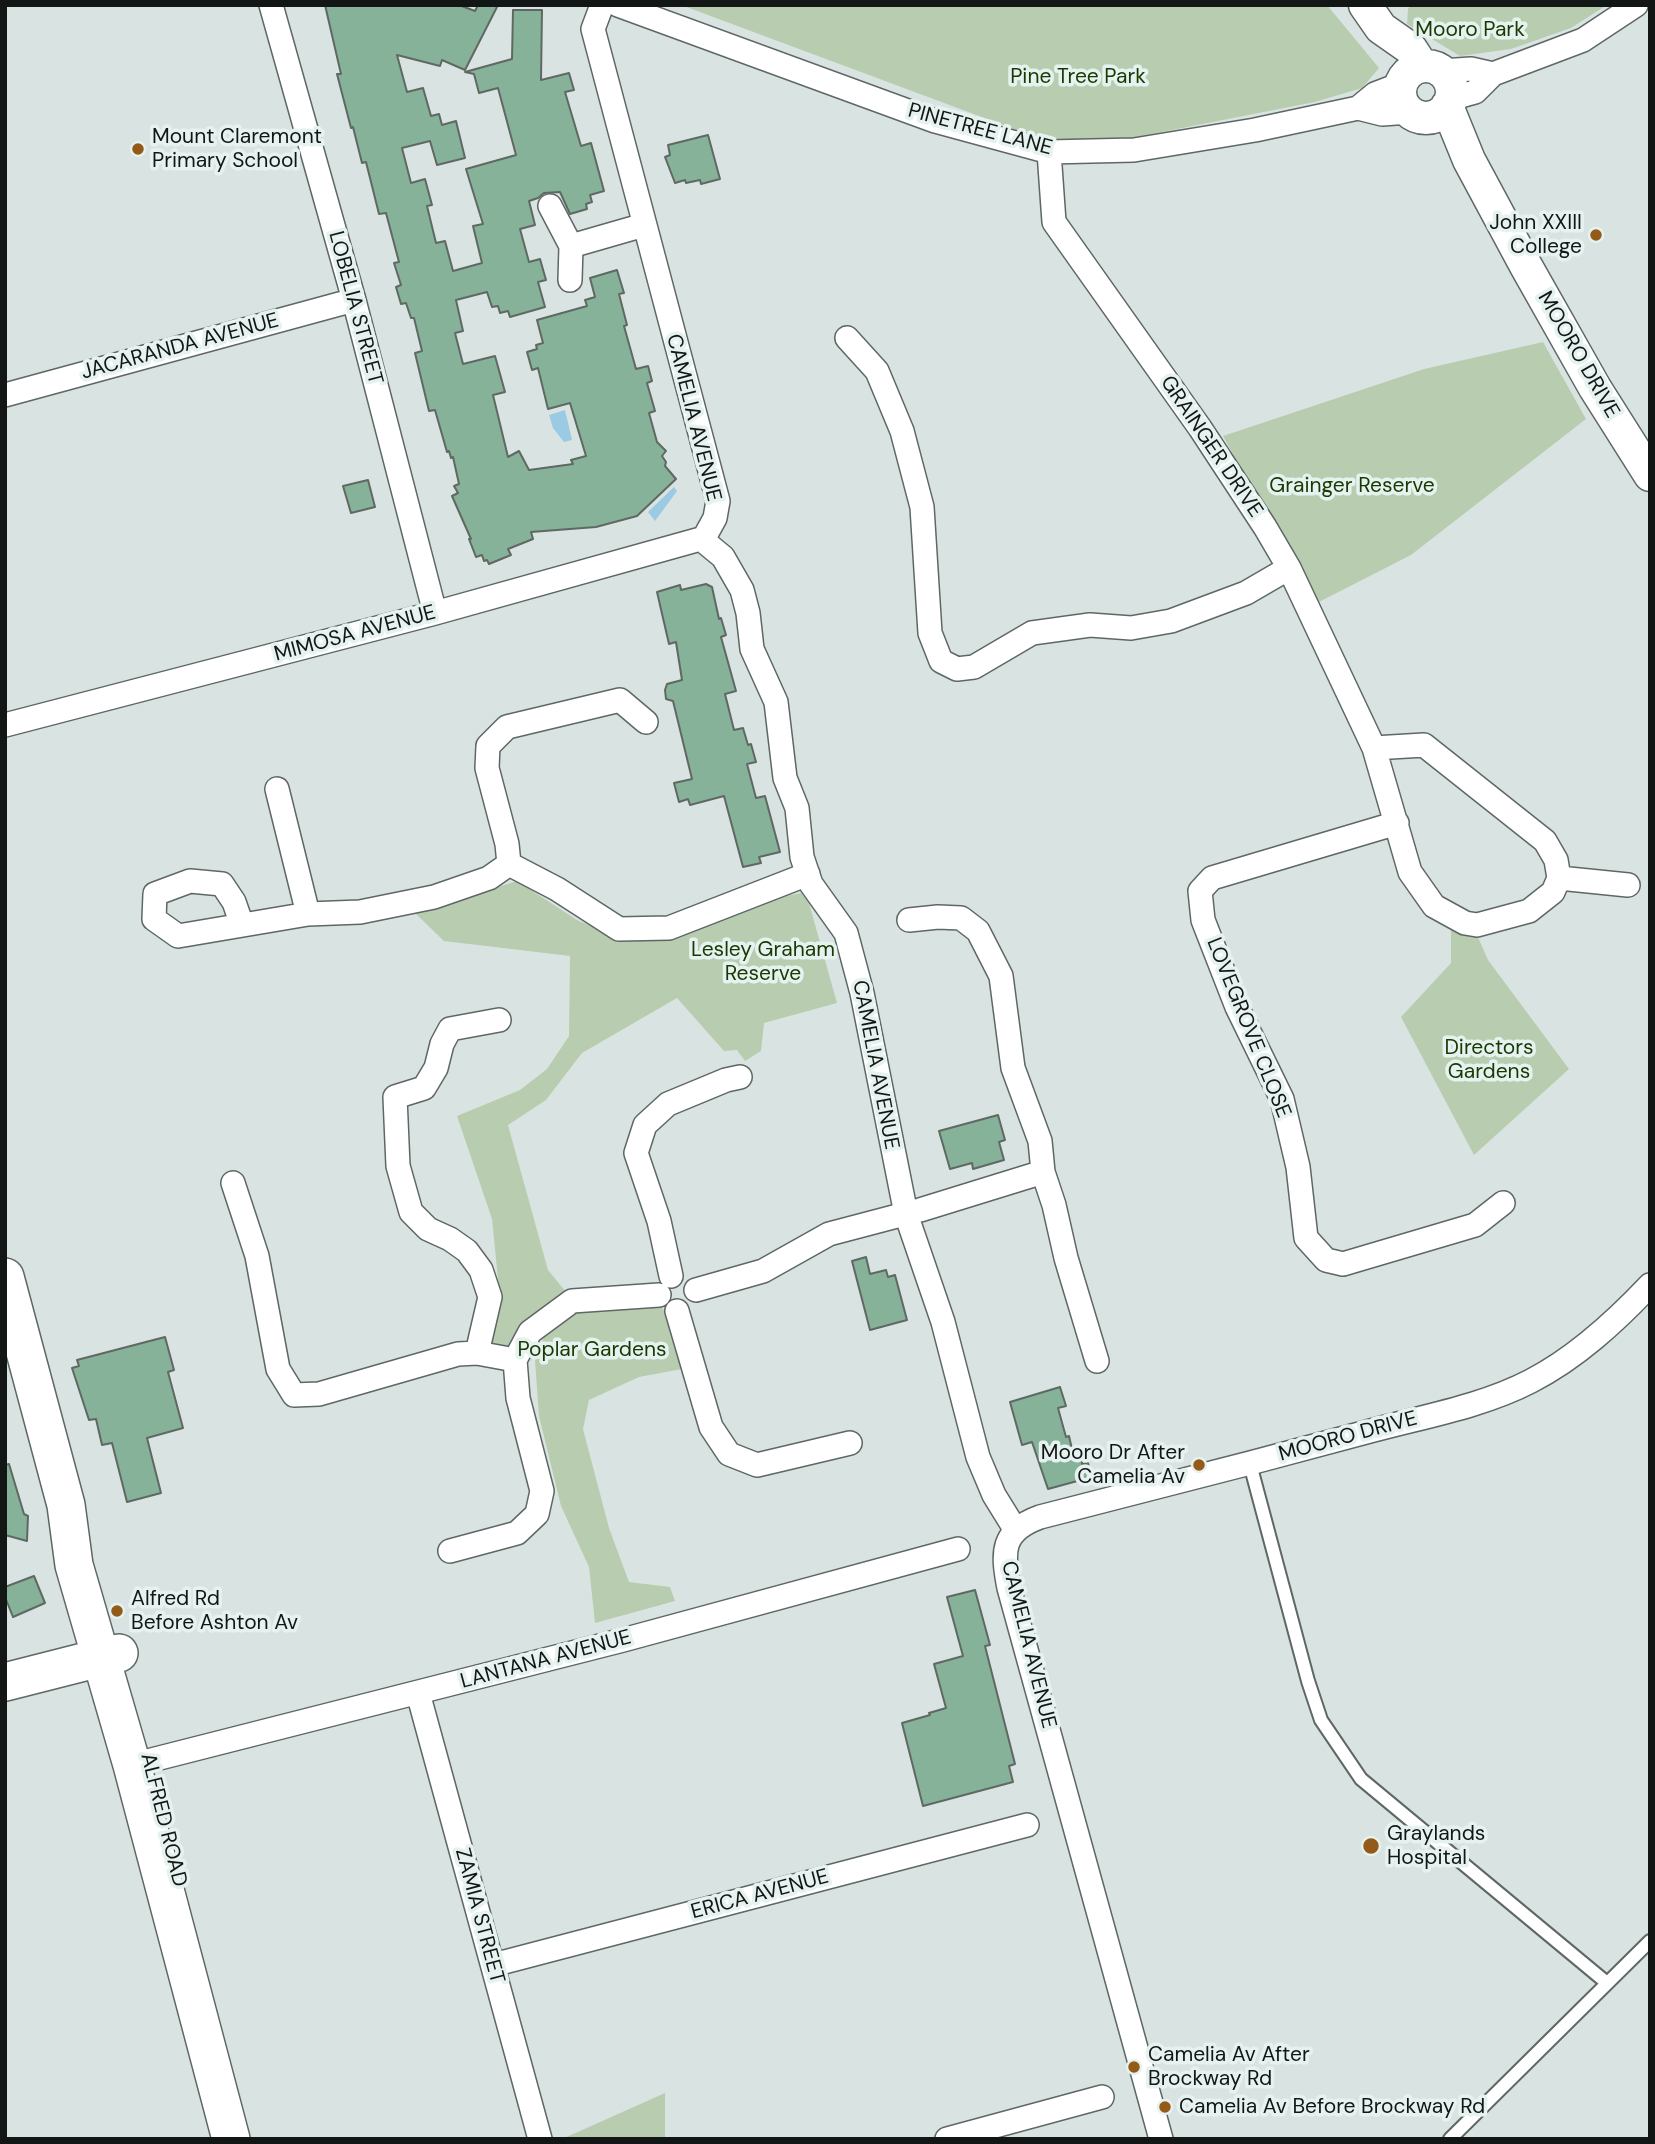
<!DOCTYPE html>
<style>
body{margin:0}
#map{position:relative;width:1655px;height:2144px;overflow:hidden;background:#d9e4e2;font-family:"DM Sans",sans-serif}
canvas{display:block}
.frame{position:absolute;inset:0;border:7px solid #121615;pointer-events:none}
</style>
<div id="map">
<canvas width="1655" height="2144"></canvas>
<div class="frame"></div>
</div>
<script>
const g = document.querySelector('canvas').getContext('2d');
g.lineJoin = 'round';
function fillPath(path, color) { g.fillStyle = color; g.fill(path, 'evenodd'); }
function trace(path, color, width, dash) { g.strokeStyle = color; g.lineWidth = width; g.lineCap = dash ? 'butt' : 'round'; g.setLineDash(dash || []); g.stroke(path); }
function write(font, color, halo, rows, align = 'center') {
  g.font = font + ' "DM Sans",sans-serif'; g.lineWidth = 7; g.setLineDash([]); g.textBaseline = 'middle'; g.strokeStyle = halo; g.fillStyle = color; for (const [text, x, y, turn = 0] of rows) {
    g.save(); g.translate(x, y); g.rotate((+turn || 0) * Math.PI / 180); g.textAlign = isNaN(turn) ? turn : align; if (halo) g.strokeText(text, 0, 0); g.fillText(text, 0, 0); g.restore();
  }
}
fillPath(new Path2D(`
 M681,5H1327L1379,68L1362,88L1315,102L1126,139L1073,151Z
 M1411,5H1607L1571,28L1511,49L1460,56L1407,24L1408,9Z
 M1543,342L1586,419L1411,555L1315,604L1223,436L1424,369Z
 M517,881L577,920L626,941L665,937L757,902L801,893L809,903L837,1003L764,1023L761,1051L745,1061L737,1050L724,1051L677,998L582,1053L546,1100L508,1125L548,1270L566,1292L513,1352L487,1346L500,1299L492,1219L457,1116L520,1090L547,1069L569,1036L570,956L444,941L415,913Z
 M1451,927L1477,935L1488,960L1569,1069L1474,1155L1401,1017L1451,963Z
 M650,1296L672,1318L682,1369L639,1377L589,1400L583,1429L609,1528L629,1582L670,1587L675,1601L595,1623L589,1567L561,1506L539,1416L535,1360L546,1331L575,1307Z
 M665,2093V2139H562Z`), '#b8cdaf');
fillPath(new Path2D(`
 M565,410L572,440L564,442L553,428L549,415Z
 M674,487L677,491L655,521L648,512Z`), '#9bcae4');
const building = new Path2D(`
 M325,5H459L475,11L478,5H498L465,70L442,60L440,66L397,55L407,92L423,88L431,116L439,114L442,125L456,121L465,158L437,165L430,141L402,148L411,183L425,179L432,205L427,206L436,243L445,241L453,271L482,263L473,226L483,224L466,169L516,155L498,88L479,93L474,74L465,72L512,59L513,10H542L541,80L569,73L574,90L565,92L581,146L591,143L604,191L590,195L592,202L586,204L587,209L570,214L560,192L544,193L538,198L529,201L535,225L520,229L529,262L540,259L546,280L538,282L545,307L510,317L508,311L500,313L498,306L492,307L487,292L456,300L463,331L455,333L463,364L495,356L505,392L493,395L508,457L519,451L529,470L573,464L571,460L586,456L570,403L548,409L538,368L532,370L527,352L537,349L536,345L543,343L537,320L587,306L585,300L595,297L590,278L617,270L624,293L619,294L627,325L624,326L636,369L648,366L652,381L647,383L655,411L649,413L657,442L666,451L662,456L666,462L665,466L676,479L637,516L596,527L531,532L533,539L508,549L511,555L489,564L487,560L484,561L482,555L476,557L469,539H471L452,496L458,493L454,486L459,484L453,457L451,458L449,451L447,452L435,410L429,411L415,353L422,351L414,318H411L406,303L401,304L396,287L401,285L394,263L399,262L386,213L379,214L366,162L362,163L353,127L351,128L337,74H341Z
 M708,135L720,179L701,184L700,180L686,183L685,180L675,183L665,157L670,155L668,145Z
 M368,480L375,507L351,513L343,486Z
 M706,584L712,587L719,619L721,618L726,635L721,637L736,691L725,694L734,730L743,728L748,745L751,744L756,762L747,764L756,798L765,796L780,852L759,857L761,863L743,867L724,796L690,805L688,799L679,802L674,783L692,779L673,701L666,699L665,690L667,684L682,680L676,642L669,644L657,592L680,585L681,590Z
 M998,1115L1005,1140L999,1142L1004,1160L973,1169L972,1163L950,1169L939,1131Z
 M866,1257L870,1274L886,1270L888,1277L895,1275L907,1320L870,1330L852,1261Z
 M165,1337L174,1370L168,1372L183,1428L147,1438L161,1493L127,1502L112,1443L102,1445L96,1419L89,1420L72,1368L79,1366L77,1360Z
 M1060,1387L1066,1406L1058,1408L1066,1437L1069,1436L1072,1449L1081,1453L1082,1464L1088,1463L1092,1477L1048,1489L1032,1442L1022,1445L1010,1402Z
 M9,1464L24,1514L28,1516L27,1541L5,1535V1465Z
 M34,1576L45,1603L13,1617L5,1597V1587Z
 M975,1590L990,1645L985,1646L1015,1764L1009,1766L1013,1782L923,1806L902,1723L930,1715L929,1713L946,1708L934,1664L963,1656L947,1597Z`);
fillPath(building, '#85b299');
trace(building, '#606863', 2);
const lane = new Path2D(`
 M1250,1464L1308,1681L1321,1720L1361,1779L1607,1983
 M1450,2139L1650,1941`);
const street = new Path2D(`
 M271,5L354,300L435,613
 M602,5L593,29L718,501L715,518L704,538L706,543L723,557L742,590L748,613L752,649L776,702L785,778L797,808L802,857L811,884L846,933L862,993L906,1214L943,1322L978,1457L994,1495L1015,1529
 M618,5L935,121L1049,152L1134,150L1255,130L1358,108L1382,114L1410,112
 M1441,71L1471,69L1493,74
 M1450,99L1475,92L1493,74L1583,40L1636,5
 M1358,108L1375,94L1401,84
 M1049,152L1054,222L1200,428L1265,527L1289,568L1374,748L1424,745L1545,841L1556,860L1559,878L1553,892L1529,911L1477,925L1465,923L1434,906L1410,872L1374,748
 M550,206L571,246L644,225
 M570,280L571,246
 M847,338L877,371L902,431L922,507L930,633L941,661L957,669L974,667L1032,633L1090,625L1131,628L1171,621L1246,593L1289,568
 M5,395L354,300
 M5,725L435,613L704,538
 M277,789L308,914
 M1397,823L1212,878L1200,891L1203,920L1237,1007L1282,1099L1298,1167L1306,1238L1326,1260L1343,1264L1475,1225L1503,1203
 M509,864L507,844L487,768L488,746L507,727L620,700L646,722
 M1559,878L1628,885
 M909,920L938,917L961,918L978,931L1001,976L1013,1068L1040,1141L1043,1172L1054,1205L1066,1258L1097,1361
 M242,925L234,902L222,884L190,881L155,894L154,919L178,936L308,914L360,912L434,897L489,878L509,864L557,889L619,929L669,928L808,874
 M233,1183L257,1256L278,1369L294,1395L319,1394L458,1354L477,1353L515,1360
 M671,1276L659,1221L636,1153L645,1125L668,1104L726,1080L740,1077
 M696,1290L763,1271L829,1234L920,1210L1043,1172
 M677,1311L711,1427L729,1454L757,1465L850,1443
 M477,1353L490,1297L481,1270L467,1251L450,1239L428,1229L411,1212L398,1166L395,1097L424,1088L436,1068L442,1044L450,1029L499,1020
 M450,1551L517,1533L537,1514L542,1491L518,1398L515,1360L530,1332L572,1301L659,1295
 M418,1693L540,2139
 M132,1765L623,1640L958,1549
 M493,1965L1027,1825
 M947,2139L1102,2097
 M1161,2139L1009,1588C1002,1552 1001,1531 1040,1517C1151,1489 1263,1460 1374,1430C1426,1416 1483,1406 1531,1381C1576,1358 1615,1322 1650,1285`);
const secondary = new Path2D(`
 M1365,5L1381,28L1411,49L1422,66
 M1400 92a26 26 0 1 1 52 0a26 26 0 1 1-52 0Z
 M1447,106L1469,160L1526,266L1595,388L1650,475`);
const primary = new Path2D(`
 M5,1277L66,1505L74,1565L132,1765L231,2139
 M5,1682L119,1653`);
trace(lane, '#5e6766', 16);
trace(street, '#5e6766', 26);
trace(secondary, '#5e6766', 35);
trace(primary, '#5e6766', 40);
trace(lane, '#fff', 12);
trace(street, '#fff', 23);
trace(secondary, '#fff', 32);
trace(primary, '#fff', 37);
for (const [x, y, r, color] of [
 [138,149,7,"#945a18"],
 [1596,235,7,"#945a18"],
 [1199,1465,7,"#945a18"],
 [117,1611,7,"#945a18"],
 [1371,1846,9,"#945a18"],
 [1134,2067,7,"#945a18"],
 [1165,2107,7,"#945a18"]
]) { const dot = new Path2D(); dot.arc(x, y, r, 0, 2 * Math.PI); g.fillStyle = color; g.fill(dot); trace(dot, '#e6f2ef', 2.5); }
write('21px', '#183900', '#e6f2ef', [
 ["Mooro Park",1470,30],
 ["Pine Tree Park",1078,77],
 ["Grainger Reserve",1352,486],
 ["Lesley Graham",763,950],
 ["Reserve",763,974],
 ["Directors",1489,1048],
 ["Gardens",1489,1072],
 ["Poplar Gardens",592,1350]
]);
write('21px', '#121615', '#e6f2ef', [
 ["PINETREE LANE",980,130,15],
 ["LOBELIA STREET",355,308,75],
 ["JACARANDA AVENUE",180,347,-15],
 ["MOORO DRIVE",1578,355,60],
 ["CAMELIA AVENUE",693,418,76],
 ["GRAINGER DRIVE",1211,447,56],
 ["MIMOSA AVENUE",355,634,-15],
 ["LOVEGROVE CLOSE",1248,1028,68],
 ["CAMELIA AVENUE",875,1065,79],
 ["MOORO DRIVE",1348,1437,-15],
 ["CAMELIA AVENUE",1028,1645,76],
 ["LANTANA AVENUE",546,1660,-15],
 ["ALFRED ROAD",163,1820,76],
 ["ERICA AVENUE",760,1895,-15],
 ["ZAMIA STREET",479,1916,75]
]);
write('21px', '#121615', '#e6f2ef', [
 ["Mount Claremont",152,137],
 ["Primary School",152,161],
 ["John XXIII",1582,223,"right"],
 ["College",1582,247,"right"],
 ["Mooro Dr After",1185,1453,"right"],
 ["Camelia Av",1185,1477,"right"],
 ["Alfred Rd",131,1599],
 ["Before Ashton Av",131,1623],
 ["Graylands",1387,1834],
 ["Hospital",1387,1858],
 ["Camelia Av After",1148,2055],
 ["Brockway Rd",1148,2079],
 ["Camelia Av Before Brockway Rd",1179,2107]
], 'left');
</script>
